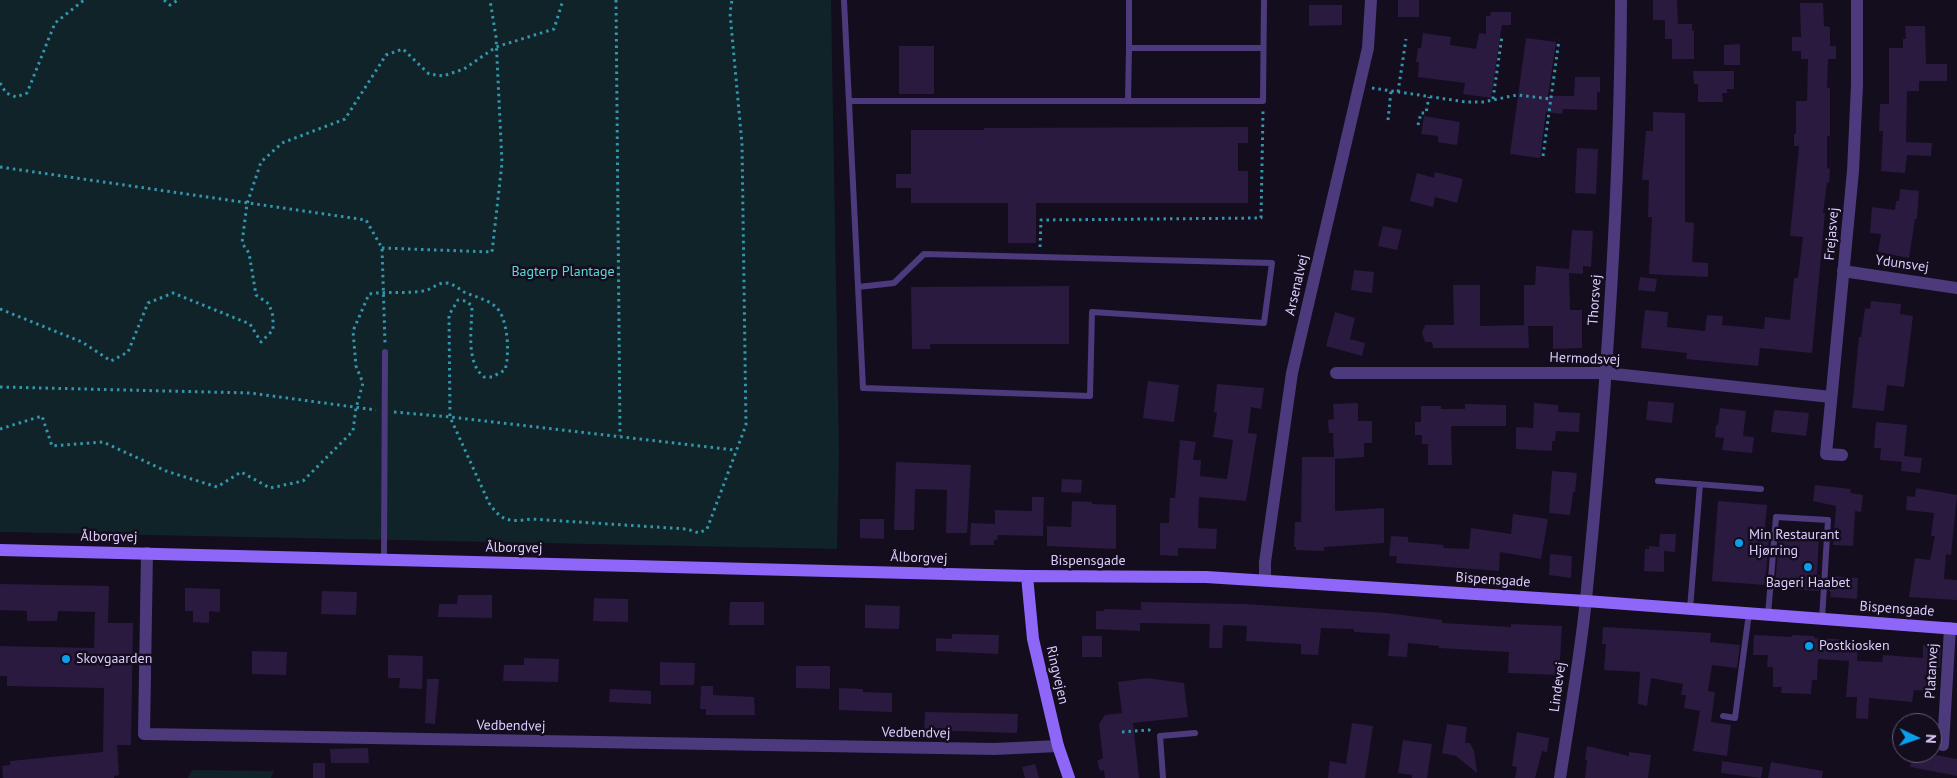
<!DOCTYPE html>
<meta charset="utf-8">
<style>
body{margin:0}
#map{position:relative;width:1957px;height:778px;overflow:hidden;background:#140d1e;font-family:"PT Sans",sans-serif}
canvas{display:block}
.north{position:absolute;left:1892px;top:713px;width:50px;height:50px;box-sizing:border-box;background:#140d1e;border:1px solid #655977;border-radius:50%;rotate:93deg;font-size:14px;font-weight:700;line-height:20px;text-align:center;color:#deccfd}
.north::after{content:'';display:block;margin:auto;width:18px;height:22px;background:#099fed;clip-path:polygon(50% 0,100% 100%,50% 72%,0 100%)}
</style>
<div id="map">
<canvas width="1957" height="778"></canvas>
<div class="north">N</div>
</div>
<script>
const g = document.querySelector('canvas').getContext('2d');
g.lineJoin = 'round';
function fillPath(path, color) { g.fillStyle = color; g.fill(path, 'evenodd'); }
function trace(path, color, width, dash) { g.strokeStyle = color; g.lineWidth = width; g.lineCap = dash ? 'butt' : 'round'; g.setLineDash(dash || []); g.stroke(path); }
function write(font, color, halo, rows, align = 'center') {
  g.font = font + ' "PT Sans",sans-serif'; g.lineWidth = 5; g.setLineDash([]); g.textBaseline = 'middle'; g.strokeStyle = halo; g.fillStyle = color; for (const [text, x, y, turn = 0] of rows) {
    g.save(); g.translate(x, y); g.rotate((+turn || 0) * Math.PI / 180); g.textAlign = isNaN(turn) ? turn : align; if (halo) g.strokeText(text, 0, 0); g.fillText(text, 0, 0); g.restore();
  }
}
fillPath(new Path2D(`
 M0,0H831L839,452L837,549L0,532Z
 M192,770L274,771L271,778H188Z`), '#102328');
fillPath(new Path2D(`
 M1398,0H1419V17H1398Z
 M1653,0H1677L1678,24H1692V31H1694V59H1672V39H1665V20H1653Z
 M1800,3H1823L1824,26L1830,27V46H1836V59H1828L1827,88H1830V136H1827V168L1830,169L1829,183L1827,182L1823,213H1825L1812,353L1760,348L1758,366L1686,359L1687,353L1641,348L1645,310L1668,312L1667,327L1705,331L1707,315L1723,316L1722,325L1764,329L1765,317L1790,320L1794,278H1798L1803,237L1790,236L1799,146H1794V134H1796V101H1807L1808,59H1801V51H1792V37H1801Z
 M1309,5H1342V25L1309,26Z
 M1491,12H1511V25H1502L1491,98L1463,94L1465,83L1418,77L1419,62H1416L1418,48H1421L1423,33L1451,37L1450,45L1476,49L1479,33L1486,34V16H1490Z
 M1905,26H1925L1926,64H1947V81H1919V91H1907L1906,142L1932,143L1931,156L1907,155L1905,173L1881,171L1883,131H1879L1880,104H1889V48H1903V39H1906Z
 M1526,38L1556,42L1548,96H1574L1575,77H1600V92H1597V110L1563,109L1562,114L1546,112L1540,158L1510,154Z
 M1740,44V65H1724V45Z
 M899,46H934V94H899Z
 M1693,71H1734V89H1727V93H1722L1723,102H1698V84H1694Z
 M1653,112L1685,113V222L1694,223L1692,262L1708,263V277L1649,274L1652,217H1648L1649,180H1642L1646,131H1653Z
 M1424,116L1460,122L1457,145L1438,142V136L1421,134Z
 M1248,127V143H1238V171H1248V203H1036V243H1008V203H911V188H896V174H911V130H984V128Z
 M1577,148L1598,149L1596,194L1575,193Z
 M1435,172L1463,179L1457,203L1435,197L1433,207L1410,201L1417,173L1434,178Z
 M1900,189L1919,191L1917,219H1915L1909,258L1878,252L1881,234L1870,233L1872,207L1895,210L1896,201H1899Z
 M1383,226L1402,230L1397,250L1378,246Z
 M1572,230L1593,231L1591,267L1583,266V274L1569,273L1570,310H1582V348L1553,349V326H1528L1529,348H1433L1432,342H1425L1422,333L1425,325H1454L1453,285H1480V326L1524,325V285H1535L1536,266L1569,269Z
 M1354,270L1374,272L1372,293L1351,290Z
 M1640,277L1657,279L1655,292L1638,290Z
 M1069,286V344H930V349H912L911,287Z
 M1871,301L1901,304L1900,314L1913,316L1904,387L1887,385L1884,411L1852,408L1859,337H1861L1865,308L1870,309Z
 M1335,312L1355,318L1350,339L1365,343L1362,356L1326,346Z
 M1148,381L1179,385L1174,422L1143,418Z
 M1217,384L1264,388L1261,409L1251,407L1248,433L1257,434L1246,501L1199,497L1198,528L1217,529L1216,549L1178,548V556L1160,555V523H1169L1170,498H1175L1180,440L1196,442L1193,460H1201L1200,476L1227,479L1233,440L1213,437L1217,413L1214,412Z
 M1648,401L1674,403L1672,423L1646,420Z
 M1358,403V421H1372V443H1364V457L1335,459V511L1384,508V543L1324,547V551L1296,550V547H1294L1295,522H1301L1302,457H1334L1333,433H1329L1328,420L1334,419L1333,404Z
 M1534,403L1558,405V412L1580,413L1579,432L1556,431L1555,441H1552V451L1516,449V427L1533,428Z
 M1465,404L1506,405V426H1451L1452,465H1428V444H1422V435H1415V422H1421V406H1441V409H1465Z
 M1720,408L1746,411L1743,436L1754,437L1752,453L1722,450L1724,438L1715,437L1716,425H1718Z
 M1774,410L1809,413L1806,436L1771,432Z
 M1876,422L1907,425L1904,456L1922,458L1920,473L1901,471L1902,462L1880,460L1881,448H1874Z
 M896,462L971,465L967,533H946L947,490L915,489L914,530H894Z
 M1552,471L1577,473L1575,492H1573L1570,515L1549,513Z
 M1062,479L1082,480L1081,493L1061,492Z
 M1815,485L1851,489L1850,493L1863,495L1861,512L1855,511L1853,546L1833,545L1836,506L1813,501Z
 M1916,488L1957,495L1951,555L1946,554L1944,579L1957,580V600L1909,597L1915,558L1930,560L1935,536H1931L1934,513L1906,510L1907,496L1915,497Z
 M1032,497H1044L1043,536L998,535L997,540H994V545H970L971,523L995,524V510L1032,511Z
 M1072,501L1092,502V504L1116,505V549L1047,546V526L1071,527Z
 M1718,501L1767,505L1764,537H1769L1765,585L1712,581Z
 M1513,514L1548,519L1541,559L1500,552L1499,571L1396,563L1397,556H1389L1391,536L1408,537V542L1444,545L1443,548L1469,549L1471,528L1511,534Z
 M860,519H884V539L860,538Z
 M1790,531L1819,533L1817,575H1820L1819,591L1779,588V586H1775L1779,538H1790Z
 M1660,534H1676L1675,552L1664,551V572L1644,571L1645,549H1649V546L1659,547Z
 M1550,554L1572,556L1571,578L1549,575Z
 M1830,576L1858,578L1857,599L1830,597L1831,592L1829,591Z
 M0,584L109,586L108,623H133L131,745H117L119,775L114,776V778H3L2,766L10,765V761L103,752L104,688L7,686V676H0V646L94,648L95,612L58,611L57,621H27V611L0,610Z
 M185,588L220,589V612L209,611V623L193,622V611H185Z
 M322,591L357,592L356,615L321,614Z
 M458,595H492V618L438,617L439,604H457Z
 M594,598L628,599V622L593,621Z
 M730,602H764V625H729Z
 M1141,602L1243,604L1387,613L1442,620V623L1511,627V624L1562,626L1559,675L1508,673L1509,652L1439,648V646L1408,643L1407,657L1388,656L1390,634L1354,632V629L1321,628L1318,655L1301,654V644L1246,641L1247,626L1223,625L1222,648H1209L1210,624L1140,623V631L1096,629V611H1104V609L1141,610Z
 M865,605L900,606L899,629L865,628Z
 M1603,627L1711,633L1710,642L1740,645L1737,668L1712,665L1708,691L1715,692L1711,722L1731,725L1727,756L1693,751L1700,711L1684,708L1686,695H1681L1683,684L1651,678L1647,706L1638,704L1640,672L1604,670L1606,644H1602Z
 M952,634L999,635L998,654L936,651V638L952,639Z
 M1754,635L1792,637V635L1814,636V638L1854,640L1858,642L1857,661L1882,662L1883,655L1923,658V645L1941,646L1940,667L1932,666L1929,691L1914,690L1912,702L1869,698L1868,719L1856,718L1857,697H1846L1849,661L1818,659L1817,680H1812L1811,694L1781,693L1782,687H1773V667H1767L1768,655H1753Z
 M1082,636H1102V657H1082Z
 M252,651L287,652L286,675L252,674Z
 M388,655L423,656L422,689L399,688L400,678H388Z
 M524,658L559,659L558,682L503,681L504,665H524Z
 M660,662L695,663L694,685H660Z
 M796,666H830V689L796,688Z
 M1147,678L1184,683L1188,717L1133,723L1139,778H1105L1104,770L1100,771L1097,761L1103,758L1099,724L1105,715L1122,713L1118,682Z
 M427,679H439L435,724L425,723Z
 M701,686H713V695L754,697L755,715H706V709H700Z
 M839,688L863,689V692L892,693V712L839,710Z
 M610,689L651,691V704L609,702Z
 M925,712L1018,714L1017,733L924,730Z
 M1352,723L1373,726L1365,778H1328L1330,761L1346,764Z
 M1447,724L1467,727L1465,743H1470L1474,751L1477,773L1456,756L1442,753Z
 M1517,732L1549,738L1547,752L1542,751L1535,778H1515L1517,767L1512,766Z
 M1403,740L1432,744L1427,778H1412V775L1398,773Z
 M1587,746L1629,756V752L1651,755L1648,778H1585L1587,760H1585Z
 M368,748L369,763H331L330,749Z
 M1913,753H1925L1957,759V776L1910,767Z
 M1722,761L1763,767L1761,778L1721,773Z
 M1771,762L1823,771L1822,778H1768Z
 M313,763H325V778H313Z
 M1035,764L1039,778H1025L1022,767Z`), '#2a1a3f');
trace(new Path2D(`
 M164,0L170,5L178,0
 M616,0L620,436
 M0,83L6,93L16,97L27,93L55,23L84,0
 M1372,88L1466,102H1483L1517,95L1551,99
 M1398,92L1406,39
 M1493,99L1502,36
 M1388,120L1391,91
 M1418,125L1421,113H1426L1429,97
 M1543,156L1559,40
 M0,167L366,220L382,248L385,343
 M1040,247L1041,220L1261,218L1263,111
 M382,248L492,252L502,163L496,37L490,0
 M0,309L82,342L111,361L128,352L148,303L173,293L250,324L261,342L273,330V316L269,304L256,295L249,253L242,243L247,204L261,162L282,143L345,119L386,55L403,49L429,74L443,76L464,69L496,47L554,29L563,0
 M0,387L250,393L376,410
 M394,412L450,417L735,450
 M0,429L42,416L52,446L103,442L166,471L217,487L241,472L270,488L303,481L353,431L356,408L363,383L356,366L353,331L369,294C387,291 405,294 423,291C432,290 437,282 447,283C454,284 459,289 464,292C475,297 487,299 496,307C508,318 510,354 505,370L492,377H484C465,362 472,327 472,306L466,301L458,300L449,315L450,417L489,503C502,522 510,522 531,519L687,529L699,533L707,529L746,425L742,144L730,13L732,0
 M1122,732L1149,730L1153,732`), '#3296ac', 3, [2.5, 4]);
trace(new Path2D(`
 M844,0C850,129 857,259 863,388L1090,396L1092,312L1264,323L1272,263L924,254L894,283L858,287
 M1129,0V48H1263
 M849,101H1263L1264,0
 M1128,101L1129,48
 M1658,481L1761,489
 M384,560L385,352
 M1690,609L1700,484
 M1768,615L1776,517L1828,520L1822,619
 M1723,716L1735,718L1749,613
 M1163,778L1160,736L1195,733`), '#4c3a7c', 6);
trace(new Path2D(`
 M1843,271L1957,288
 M1336,373H1605L1831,397
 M1842,455L1826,454L1853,171L1857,85V0
 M147,553L144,734L994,749L1058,746
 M1265,579V562L1292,373L1368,48L1371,0
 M1943,745L1950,628
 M1560,778C1569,719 1580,659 1586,599C1606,400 1620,200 1621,0`), '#4c3a7c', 12);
trace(new Path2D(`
 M0,550L1027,576L1206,577L1586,601L1957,629
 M1027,576L1033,639L1058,746L1069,778`), '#8e67f9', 12);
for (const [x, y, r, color] of [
 [1739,543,5,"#099fed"],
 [1808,567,5,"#099fed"],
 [1809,646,5,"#099fed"],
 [66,659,5,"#099fed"]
]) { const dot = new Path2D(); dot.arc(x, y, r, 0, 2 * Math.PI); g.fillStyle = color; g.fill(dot); trace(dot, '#140d1e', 2); }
write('14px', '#deccfd', '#140d1e', [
 ["Frejasvej",1832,234,-85],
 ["Ydunsvej",1902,264,8],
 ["Arsenalvej",1297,285,-77],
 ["Thorsvej",1595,300,-86],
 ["Hermodsvej",1585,359,2],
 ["Ålborgvej",109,537,1],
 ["Ålborgvej",514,548,1],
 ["Ålborgvej",919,558,2],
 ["Bispensgade",1088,561],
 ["Bispensgade",1493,580,4],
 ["Bispensgade",1897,609,4],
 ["Platanvej",1932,671,-87],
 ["Ringvejen",1057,675,77],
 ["Lindevej",1558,687,-82],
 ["Vedbendvej",511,726,1],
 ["Vedbendvej",916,733,1]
]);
write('14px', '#5cdad8', '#140d1e', [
 ["Bagterp Plantage",563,272]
]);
write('14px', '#deccfd', '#140d1e', [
 ["Min Restaurant",1749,535],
 ["Hjørring",1749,551],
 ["Bageri Haabet",1808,583,"center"],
 ["Postkiosken",1819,646],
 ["Skovgaarden",76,659]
], 'left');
</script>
